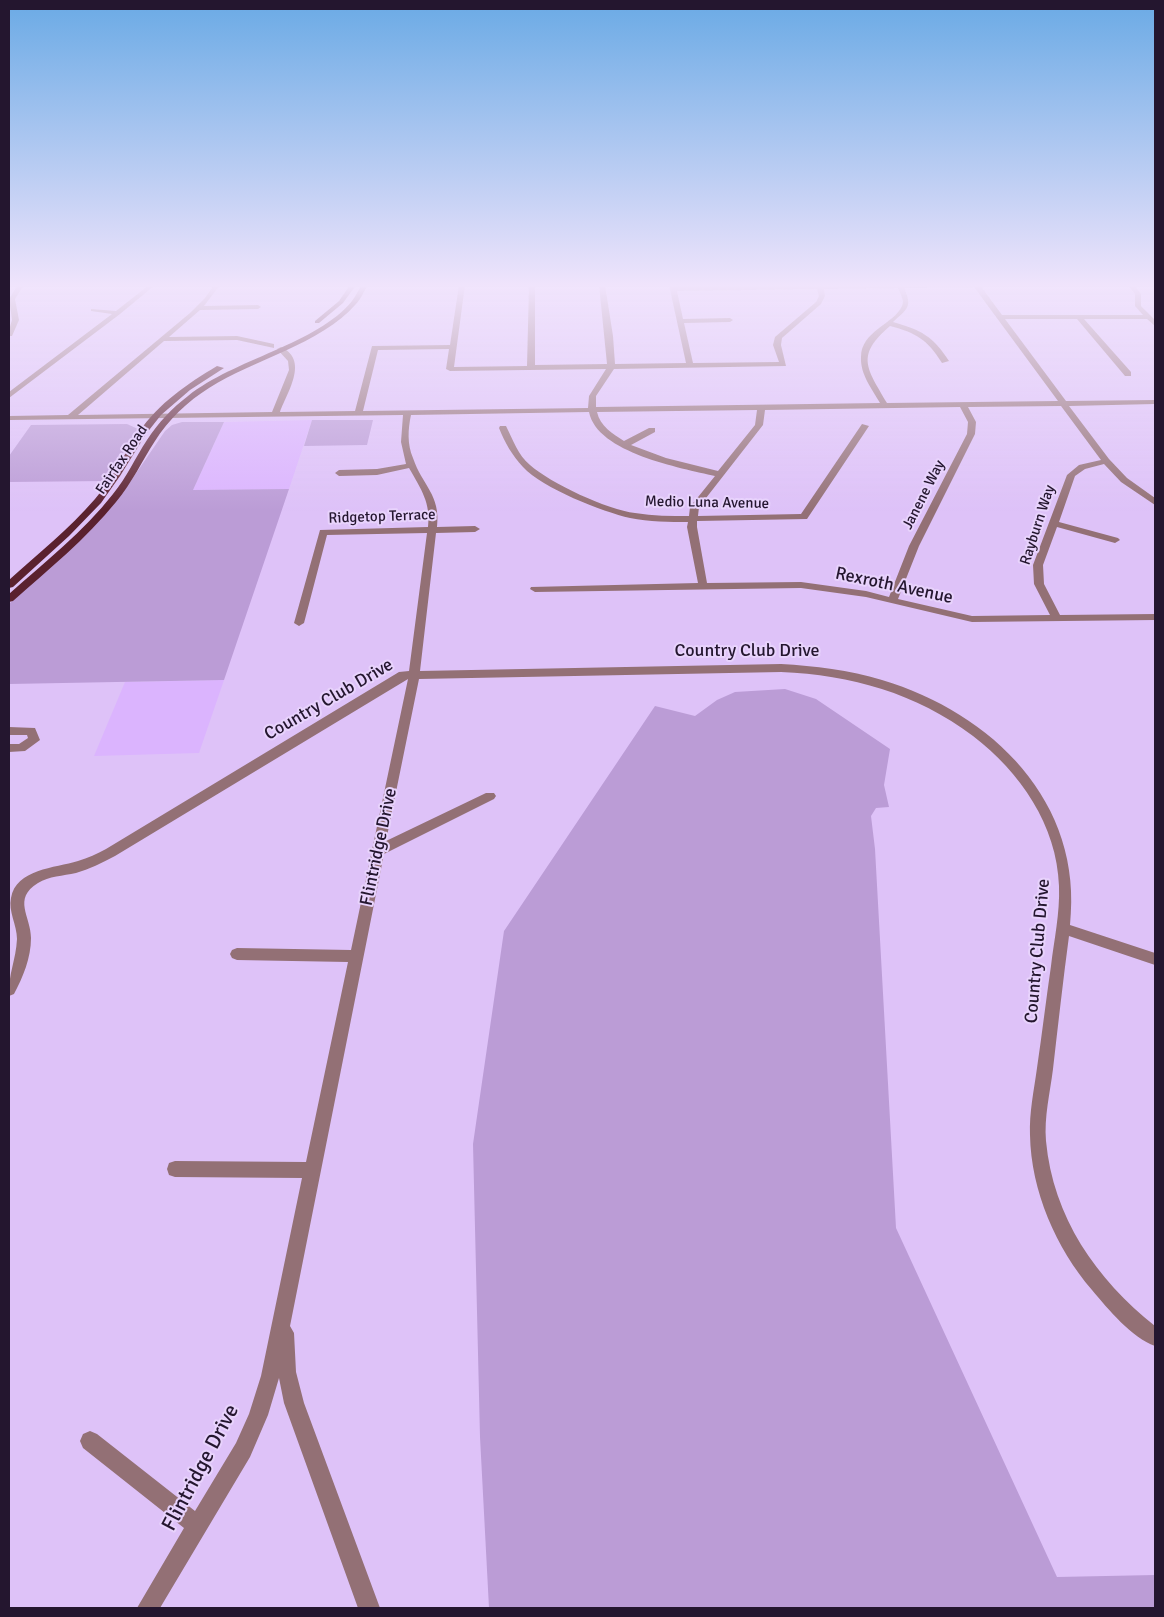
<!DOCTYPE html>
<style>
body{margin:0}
#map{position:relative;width:1164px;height:1617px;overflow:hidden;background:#dec2f8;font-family:Signika,sans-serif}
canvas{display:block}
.frame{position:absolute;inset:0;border:10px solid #24162f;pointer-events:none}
</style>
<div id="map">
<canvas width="1164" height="1617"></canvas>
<div class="frame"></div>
</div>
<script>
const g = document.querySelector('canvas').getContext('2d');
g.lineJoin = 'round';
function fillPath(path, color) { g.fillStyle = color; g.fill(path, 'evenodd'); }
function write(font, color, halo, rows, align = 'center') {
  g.font = font + ' Signika,sans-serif'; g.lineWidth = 4; g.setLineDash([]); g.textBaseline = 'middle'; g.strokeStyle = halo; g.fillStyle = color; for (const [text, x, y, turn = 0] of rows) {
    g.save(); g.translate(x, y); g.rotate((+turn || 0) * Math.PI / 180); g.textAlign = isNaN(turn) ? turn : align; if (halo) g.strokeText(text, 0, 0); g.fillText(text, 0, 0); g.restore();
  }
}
fillPath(new Path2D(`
 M312,420L289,489L193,490L224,422Z
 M224,680L199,753L94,756L125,682Z`), '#dbb4fe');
fillPath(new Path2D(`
 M312,420H373L367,445L304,446Z
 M182,422H224L193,490L289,489L224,680L9,684V604L128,485L165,431L172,425Z
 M127,424L138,429L106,481L9,482V456L31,425Z
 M785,689L816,699L890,749L884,785L889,807L876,808L871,816L875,849L896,1228L1057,1577L1155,1575V1608H489L480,1437L473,1144L504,931L655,706L695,716L717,700L735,692Z`), '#bb9cd6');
fillPath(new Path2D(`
 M18,285H24L15,299L19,320L12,336H9V330L12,320L9,299Z
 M149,285H155L120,314L9,398V392L112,314L91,311V309L116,311Z
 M214,285H220L204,306L258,305L261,307L258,309L200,310L169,337L237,336L274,344V348L237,340L164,341L78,415L272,412L289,370L288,361L277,349L281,347C309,360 288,391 280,412L355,411L372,346L450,345L459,285H465L454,367L527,366L529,285H535V365L607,364L599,285H605L613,336L615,364L686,363L669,285H675L676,287L980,285L1002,315H1143L1135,306V294L1128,285H1134L1141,294V306L1155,320V326L1147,319H1084L1131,372V376H1125L1077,319H1005L1066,401L1155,400V404L1069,406L1109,459L1127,478L1155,498V505L1121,482L1104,464L1085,469L1075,476L1059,522L1118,538L1120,540L1115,543L1057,527L1043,565L1044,584L1060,615L1155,614V620L972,622L866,597L801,588L535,592L530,589L531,587L698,583L687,527L688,522C670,522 649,522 630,518C603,512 542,488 523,467C512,455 505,443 499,428L500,426H506C513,440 518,455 530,465C550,483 608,510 635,513C653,516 671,516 689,516L690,507L715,476C681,468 597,453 589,412L411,415C408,429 407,444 413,458C422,485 441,495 437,527L475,526L480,529L475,532L436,533L420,671L781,664C815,666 849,670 882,680C992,713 1084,802 1070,925L1155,953V965L1069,936C1063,981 1058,1025 1053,1069C1050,1093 1044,1117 1046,1141C1053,1217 1096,1279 1155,1326V1346C1132,1338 1108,1309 1092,1290C1056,1248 1031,1191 1030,1135C1029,1113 1034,1090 1037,1068C1042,1034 1046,1000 1051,966C1054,940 1060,914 1059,886C1057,825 1020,772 973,736C916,693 851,675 781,672L419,679L386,841L486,793H494L496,796L494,799L384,854L290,1326L294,1333L296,1372L304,1403L380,1608H358L284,1403L279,1378L268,1415L250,1457L160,1608H137L184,1528L83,1448L80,1441L83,1434L90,1431L97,1434L195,1511L236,1443L249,1414L261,1376L302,1178L175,1177L169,1175L167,1169L169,1163L175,1161L306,1162L348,962L237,960L232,958L230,954L232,950L237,948L351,950L408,679L115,856C102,863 89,869 76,873C63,876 49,876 38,883C12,899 31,916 31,938C31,958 23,977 14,994L9,996C8,974 16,960 17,939C17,925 8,911 11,898C16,869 55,868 78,861C88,858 97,854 106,849L399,672L409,671L427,533L327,535L304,623L299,626L294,623L320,530L428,527C431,503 421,489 409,468L377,475L339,476L335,473L339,470L377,469L406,464L401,442L403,415L9,420V416L68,415L190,313L205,298ZM974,287L1058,401L887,403C867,368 855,356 890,326C916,333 927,339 942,363L949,361C933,336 921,330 893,322C907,309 913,307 904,288ZM898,288C900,294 905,300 902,306C894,324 861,331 861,357C860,374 872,389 880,403L596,407V396L614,369L786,366L781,345L782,338L821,304L825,296L824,289ZM817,289L819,296L816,302L775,337L773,345L779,362L693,363L684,323L730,322L733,320L730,318L683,319L677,291ZM449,349L446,369L450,371L606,369L589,396L588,408L363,411L378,350ZM1061,406L1101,460L1079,465L1067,475L1033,565L1034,584L1050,615L972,616L898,599L919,546L975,434L976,422L968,407ZM960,407L968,422L967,434L909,546L889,597L866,591L801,582L707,583L697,527V521L807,519L869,426L862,424L801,514L698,516L699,507L763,425L765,410ZM757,410L755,425L718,471L666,458L631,445L655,432V428H649L624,441C613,434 600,426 597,412Z
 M9,727L35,728L40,740L25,751L9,752V744H19L28,738L27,735H9Z`), '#937075');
fillPath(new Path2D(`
 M350,285H356L343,303L319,323H315V321L339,301Z
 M362,285H368C364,291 361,299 356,304C320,345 254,359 209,388C188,401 168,420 155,441C142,461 132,483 116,502C86,539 49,569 13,601L9,602V594C45,562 83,532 113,494C127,477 135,458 147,440C158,423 172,408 188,396C234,359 317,344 352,301C356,296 358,290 362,285Z
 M217,366L224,368L190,390L161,415L146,434L120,476L101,503L69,536L13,587L9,588V580C38,554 69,529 95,499C113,478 124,454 139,432C159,403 187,384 217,366Z`), '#5a212e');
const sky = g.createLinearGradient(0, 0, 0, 511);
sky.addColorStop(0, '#6aaae5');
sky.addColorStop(0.56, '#f0e4fc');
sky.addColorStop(1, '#f0e4fc00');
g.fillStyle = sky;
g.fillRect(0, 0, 1164, 511);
write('15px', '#24162f', '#e8d3fc', [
 ["Fairfax Road",122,460,-56],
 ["Janene Way",924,495,-63],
 ["Medio Luna Avenue",707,503,1],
 ["Ridgetop Terrace",382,517,-2],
 ["Rayburn Way",1038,525,-72]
]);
write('18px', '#24162f', '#e8d3fc', [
 ["Rexroth Avenue",894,586,12],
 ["Country Club Drive",747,651],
 ["Country Club Drive",329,700,-30],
 ["Flintridge Drive",379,847,-78],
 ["Country Club Drive",1038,951,-85]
]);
write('21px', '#24162f', '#e8d3fc', [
 ["Flintridge Drive",201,1468,-62]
]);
</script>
